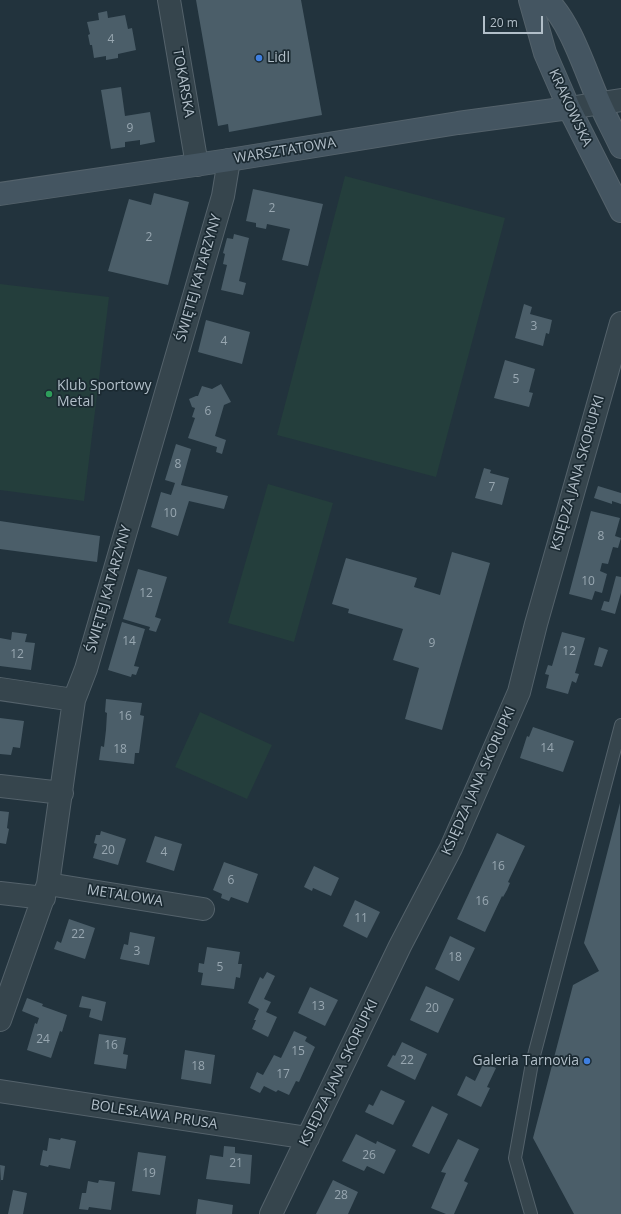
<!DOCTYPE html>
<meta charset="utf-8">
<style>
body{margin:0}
#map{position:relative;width:621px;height:1214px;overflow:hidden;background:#22333d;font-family:"Open Sans",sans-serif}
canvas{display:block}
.scale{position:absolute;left:483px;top:16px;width:60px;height:18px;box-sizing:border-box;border:2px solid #b2bfc9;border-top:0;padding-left:5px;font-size:12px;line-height:14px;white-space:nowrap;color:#b2bfc9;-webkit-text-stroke:3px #1b2a32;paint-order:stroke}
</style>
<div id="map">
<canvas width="621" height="1214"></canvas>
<div class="scale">20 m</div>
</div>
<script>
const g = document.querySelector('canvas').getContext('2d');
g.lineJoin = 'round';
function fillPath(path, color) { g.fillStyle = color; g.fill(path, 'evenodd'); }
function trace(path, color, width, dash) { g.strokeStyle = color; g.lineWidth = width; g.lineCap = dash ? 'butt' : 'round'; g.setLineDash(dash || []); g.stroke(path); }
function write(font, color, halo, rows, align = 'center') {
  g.font = font + ' "Open Sans",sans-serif'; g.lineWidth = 3.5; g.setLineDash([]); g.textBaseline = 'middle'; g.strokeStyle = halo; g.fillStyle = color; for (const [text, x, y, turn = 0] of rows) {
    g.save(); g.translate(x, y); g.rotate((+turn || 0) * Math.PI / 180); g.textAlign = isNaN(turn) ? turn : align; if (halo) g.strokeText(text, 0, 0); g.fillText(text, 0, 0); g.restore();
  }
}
fillPath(new Path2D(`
 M345,176L505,218L436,477L277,435Z
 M0,284L109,297L84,501L0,490Z
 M268,484L333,503L294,642L228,623Z
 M200,712L272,745L247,799L175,767Z`), '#243e3c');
fillPath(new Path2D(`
 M196,0H301L322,115L229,132L228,124L218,126Z
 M107,11L108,18L125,15L128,29L132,28L136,50L118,54V58L106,60V56L94,58L92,45H90L88,35L90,34L87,22L99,20L98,13Z
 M121,87L125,116L150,112L155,142L140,145V140L125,142V147L111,149L101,90Z
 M253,189L323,204L308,266L282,260L290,229L267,224L266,229L256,227V223L246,221Z
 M154,193L189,202L168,285L108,271L129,199L151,205Z
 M234,234L249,238L239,281L246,283L243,295L221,290L227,265L223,264L225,254L223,253L227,238L233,239Z
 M524,304L532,307L530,314L552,320L549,334L546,333L543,346L515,338Z
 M206,320L250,332L242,364L198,352Z
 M505,360L535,369L529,392L533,393L529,407L494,398Z
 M221,384L231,402L224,405L215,436L226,440L222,454L216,452L217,447L188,438L195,418L192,417L195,408L192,407L189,399L196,396H198L202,386L212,389Z
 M176,444L191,449L181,485L228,496L224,509L189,501L178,536L151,527L161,492L171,495L175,483L165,480Z
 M484,468L491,470L490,473L509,478L502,505L475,498Z
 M598,486L621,493V504L612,501V504L594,498Z
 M591,511L620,518L615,536L621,538L618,548L613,547L608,564L602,563L600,571L607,574L602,593L595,591L592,600L569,594Z
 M0,521L100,536L97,562L0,549Z
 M452,552L490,563L442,730L405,719L419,668L393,660L403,629L348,613L349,609L332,604L346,558L417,578L414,587L440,595Z
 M138,569L167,577L155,617L161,619L156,632L149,630L150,627L123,619Z
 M616,576L621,577V593L615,614L601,610L604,601L609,602Z
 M122,622L145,629L134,666L139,667L136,675L132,674L131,677L108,670Z
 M12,632L27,634L25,642L35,643L31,670L0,666V638L11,640Z
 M562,632L585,638L575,673L579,674L576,683L572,681L568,694L546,688L549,675L545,674L548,665L552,666Z
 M599,647L608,650L602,667L594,665Z
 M106,699L142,703L140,715L144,716L139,753H135L134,764L99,760L101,746L104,747L106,730L107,713L105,712Z
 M0,718L24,721L20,748L13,747L11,755L0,754Z
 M533,727L574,741L563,772L520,758L527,736L529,737Z
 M620,803L621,1214H574L533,1138L573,985L599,971L584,943Z
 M0,811L9,812L7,828L9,829L6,844L0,843Z
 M101,831L126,839L118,865L93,858L97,844L94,843L96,835H100Z
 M497,833L525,846L508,882L510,883L507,890L503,897L502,896L485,932L457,919Z
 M155,836L182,844L174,871L146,862Z
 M224,862L258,874L248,903L231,897L229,901L221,898L222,894L213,890Z
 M314,866L339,878L331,896L313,888L312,891L304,887Z
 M355,900L380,912L367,938L343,926Z
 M69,919L95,928L85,959L54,949L57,941L61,943Z
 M130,932L155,937L149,965L120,959L124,944L128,945Z
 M450,936L475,948L459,981L435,969Z
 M207,947L240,952L238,964H242L240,978L236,977L234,989L201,985L203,973L198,972L199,963L204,964Z
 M267,972L275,976L264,999L271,1002L266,1012L277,1017L268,1037L252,1029L256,1020H254L259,1009L248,1003L260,977L263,979Z
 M426,986L454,999L438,1033L410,1020Z
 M310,987L338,1000L325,1026L298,1013Z
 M82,996L106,1002L102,1021L89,1017L91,1009L79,1007Z
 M27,998L43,1004L42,1006L67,1015L62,1032L60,1031L51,1058L27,1050L35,1023L37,1024L39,1018L22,1011Z
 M294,1031L307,1037L305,1041L315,1047L299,1082L296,1081L289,1095L278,1090L276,1092L264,1086L260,1093L250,1088L257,1072L263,1075L274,1055L281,1058Z
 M99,1034L126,1038L123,1054L128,1055L126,1069L94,1064Z
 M402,1042L427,1054L415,1080L387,1066L393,1055L395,1056Z
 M185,1050L215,1055L211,1084L181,1079Z
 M484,1062L496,1068L487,1087L490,1088L481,1107L457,1095L466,1076L475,1081Z
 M381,1090L405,1101L393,1125L365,1112L369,1104L373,1106Z
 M432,1106L448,1114L429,1154L412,1146Z
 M356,1134L376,1144L377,1141L396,1150L384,1174L367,1166L364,1171L342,1161Z
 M49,1138L60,1140L61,1138L76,1141L70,1169L49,1165L48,1167L40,1165L43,1150L47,1151Z
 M458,1139L479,1149L464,1181L468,1183L454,1214H446L431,1208L446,1173L441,1172Z
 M224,1146L235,1147V1153L252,1155L250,1184L206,1179L210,1155L223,1157Z
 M138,1152L166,1156L160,1195L132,1191Z
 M0,1165L5,1166L3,1180H1V1183Z
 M99,1180L115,1182L111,1210L89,1207L88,1210L79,1209L82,1193H86L88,1181L98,1183Z
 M333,1180L358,1192L348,1214H316Z
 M13,1190L27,1193L23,1214H8Z
 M198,1199L233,1205L232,1214H196Z`), '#4b5e69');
const lane = new Path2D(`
 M531,1214L515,1158L532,1063L621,725`);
const street = new Path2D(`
 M169,0L197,165
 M569,108L621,100
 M0,689L74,700
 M0,786L62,793
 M48,884L203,909
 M0,893L44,898
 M0,1020L48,884L74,700L86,669L223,196L229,160
 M0,1091L308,1138
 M271,1214L400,946L451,848L519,692L536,624L621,323`);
const secondary = new Path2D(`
 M530,0L545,53L569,108L621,211
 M547,0C570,22 584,67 597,97C604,114 613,130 621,147
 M0,194L229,160L458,123L569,108`);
trace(lane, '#54626b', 14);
trace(street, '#54626b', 24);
trace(secondary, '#54626b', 24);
trace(lane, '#36454d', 12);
trace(street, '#36454d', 22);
trace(secondary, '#445561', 22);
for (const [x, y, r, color] of [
 [259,58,4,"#3f7fe0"],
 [49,394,4,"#2e9e5b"],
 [587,1061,4,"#3f7fe0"]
]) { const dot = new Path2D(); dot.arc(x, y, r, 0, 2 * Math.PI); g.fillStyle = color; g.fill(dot); trace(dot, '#1b2a32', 1.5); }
write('12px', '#98a7b1', null, [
 ["4",111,40],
 ["9",130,129],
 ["2",272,209],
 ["2",149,238],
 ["3",534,327],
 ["4",224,342],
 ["5",516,380],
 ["6",208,412],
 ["8",178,465],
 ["7",492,488],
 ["10",170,514],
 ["8",601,537],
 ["10",588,582],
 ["12",146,594],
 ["14",129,642],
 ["9",432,644],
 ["12",569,652],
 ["12",17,655],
 ["16",125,717],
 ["14",547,749],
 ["18",120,750],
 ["20",108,851],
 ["4",164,853],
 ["16",498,867],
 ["6",231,881],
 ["16",482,902],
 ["11",361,919],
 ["22",78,935],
 ["3",137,952],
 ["18",455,958],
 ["5",220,968],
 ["13",318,1007],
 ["20",432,1009],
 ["24",43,1040],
 ["16",111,1046],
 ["15",298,1052],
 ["22",407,1061],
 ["18",198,1067],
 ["17",283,1075],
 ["26",369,1156],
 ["21",236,1164],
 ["19",149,1174],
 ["28",341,1196]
]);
write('14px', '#b2bfc9', '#1b2a32', [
 ["Lidl",267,58],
 ["Klub Sportowy",57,386],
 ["Metal",57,402],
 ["Galeria Tarnovia",579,1061,"right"]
], 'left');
write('14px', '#b2bfc9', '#1b2a32', [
 ["TOKARSKA",183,83,80],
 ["KRAKOWSKA",570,108,65],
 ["WARSZTATOWA",285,151,-9],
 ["ŚWIĘTEJ KATARZYNY",199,278,-74],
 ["KSIĘDZA JANA SKORUPKI",578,473,-74],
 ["ŚWIĘTEJ KATARZYNY",109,589,-74],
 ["KSIĘDZA JANA SKORUPKI",479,781,-66],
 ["METALOWA",125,896,9],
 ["KSIĘDZA JANA SKORUPKI",339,1073,-64],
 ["BOLESŁAWA PRUSA",154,1115,9]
]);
</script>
